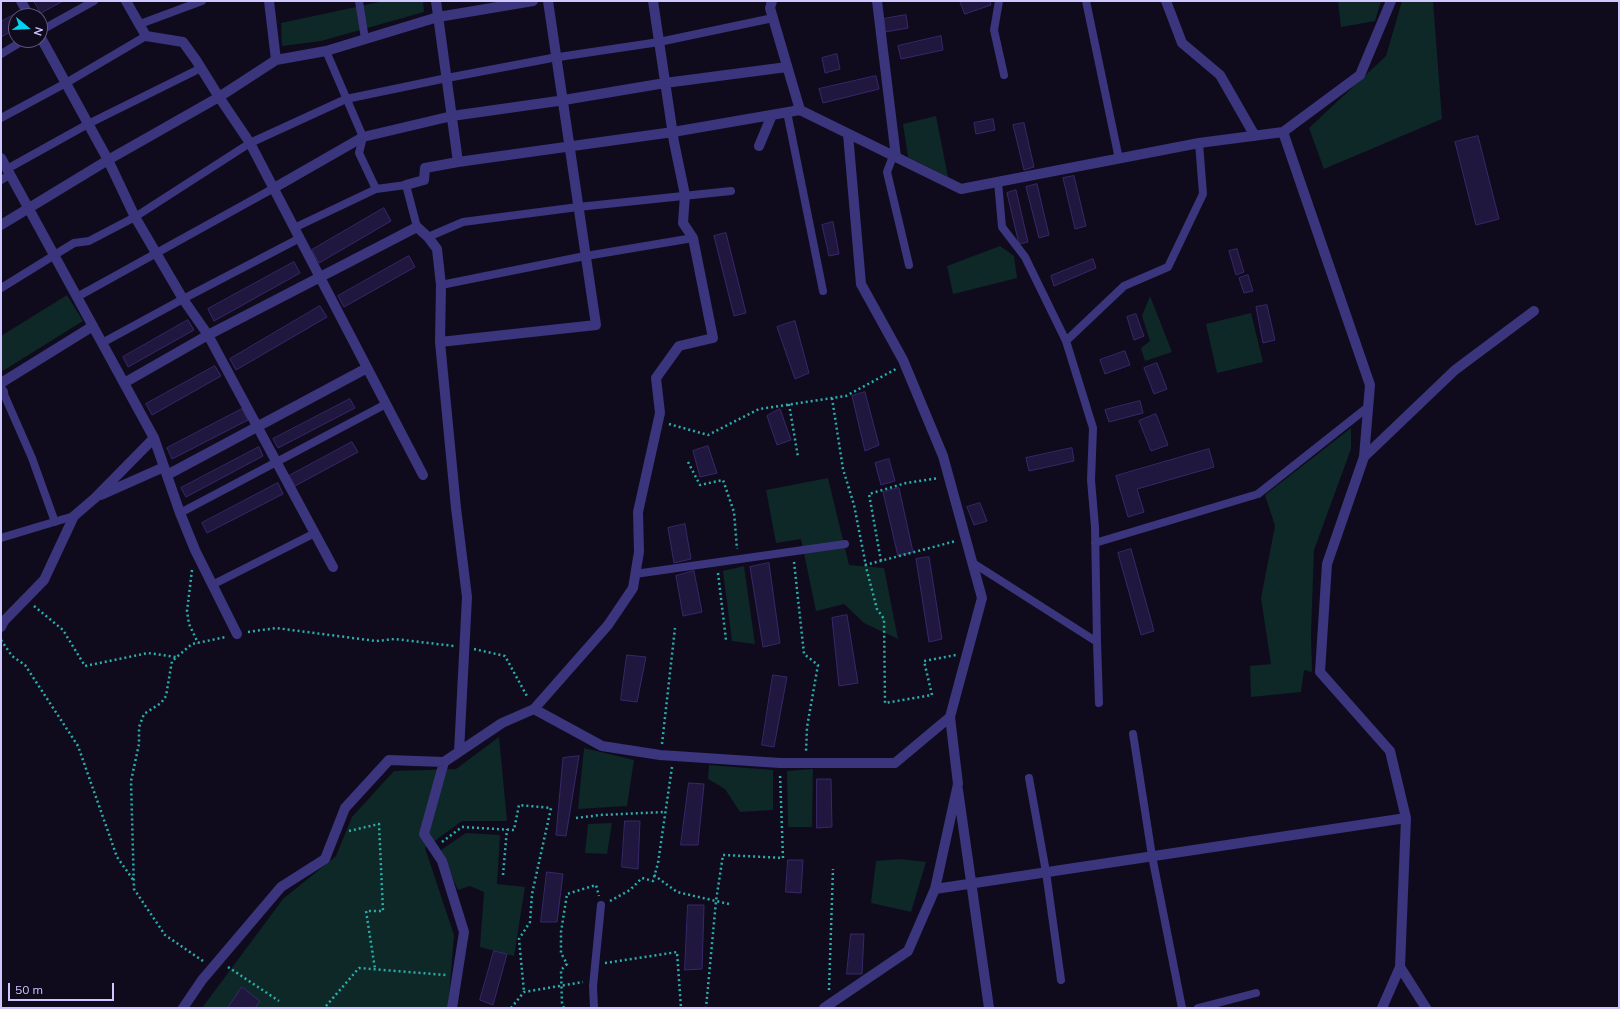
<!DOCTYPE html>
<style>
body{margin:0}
#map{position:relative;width:1620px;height:1009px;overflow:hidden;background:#0f0b1d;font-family:Mulish,sans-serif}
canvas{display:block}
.frame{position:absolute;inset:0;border:2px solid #cfc7ff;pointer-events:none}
.north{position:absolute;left:8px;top:8px;width:40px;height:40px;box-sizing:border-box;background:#0f0b1d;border:1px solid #5c5677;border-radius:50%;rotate:108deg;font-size:11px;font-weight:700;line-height:16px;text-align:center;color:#cfc7ff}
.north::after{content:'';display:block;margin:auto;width:14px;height:18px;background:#00d2f2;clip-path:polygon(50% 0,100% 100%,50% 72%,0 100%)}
.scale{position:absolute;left:8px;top:983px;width:106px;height:18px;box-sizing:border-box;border:2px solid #cfc7ff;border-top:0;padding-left:5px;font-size:12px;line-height:14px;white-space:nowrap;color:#cfc7ff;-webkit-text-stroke:3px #0f0b1d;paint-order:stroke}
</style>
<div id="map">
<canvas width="1620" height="1009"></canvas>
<div class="frame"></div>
<div class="north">N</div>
<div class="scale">50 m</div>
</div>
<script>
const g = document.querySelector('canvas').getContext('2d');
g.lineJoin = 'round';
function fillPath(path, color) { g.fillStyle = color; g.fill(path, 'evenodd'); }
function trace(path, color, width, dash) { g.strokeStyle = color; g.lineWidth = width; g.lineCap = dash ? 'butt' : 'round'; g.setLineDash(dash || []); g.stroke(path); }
fillPath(new Path2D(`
 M384,1H423L424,12L321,41L282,46L281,23Z
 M1338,1H1381L1375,21L1341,27Z
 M1402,1H1433L1442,119L1324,169L1309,128L1386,56Z
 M936,116L948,177L908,157L903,124Z
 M1000,246L1014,256L1017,278L953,294L947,266Z
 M67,295L83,321L1,372V336Z
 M1150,296L1172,352L1145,361L1141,348L1150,341L1142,316Z
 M1251,313L1263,362L1217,373L1206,324Z
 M1351,428V449L1314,550L1311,634L1312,672L1304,670L1301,692L1251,697L1250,666L1271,664L1261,598L1275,526L1265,495Z
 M828,478L849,565L884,568L898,639L864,623L844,604L816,611L801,539L776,543L766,490Z
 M744,566L755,644L732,641L723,571Z
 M499,737L507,821H462L425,848L454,935L448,1008H202L283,899L336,856L352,817L394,771L456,769Z
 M584,748L634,760L627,806L578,809Z
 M709,765L773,770V810L740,812L725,789L708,779Z
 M813,769L812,827H788L787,771Z
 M612,823L607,854L585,853L588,824Z
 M466,833L500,835L497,884L525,887L514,956L480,947L484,892L470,886L458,890L441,850Z
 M901,859L926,862L911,912L871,903L876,861Z`), '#0e2727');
const building = new Path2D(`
 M34,1H63L41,13Z
 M960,1H990L991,5L965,14Z
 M17,13L18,16H16V29L1,37V22Z
 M906,15L908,28L885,32L883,19Z
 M941,36L943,50L901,59L898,46Z
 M837,54L840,69L825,73L822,58Z
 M876,76L879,89L823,103L819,89Z
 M993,119L995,130L976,134L974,123Z
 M1024,123L1034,167L1024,170L1013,125Z
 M1478,136L1499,219L1476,225L1455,142Z
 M1074,176L1086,226L1075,229L1063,178Z
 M1037,184L1049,235L1039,238L1026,187Z
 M1016,190L1028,242L1019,244L1007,193Z
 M384,208L391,221L319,263L312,250Z
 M833,222L839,254L829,256L822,225Z
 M726,233L746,313L734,316L714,236Z
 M1237,249L1244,272L1236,275L1229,251Z
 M409,256L415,267L344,307L338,296Z
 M1093,259L1096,268L1054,286L1051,276Z
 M294,262L300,273L214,321L208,309Z
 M1248,275L1253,291L1244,293L1239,278Z
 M1267,305L1275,340L1263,343L1256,307Z
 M320,306L327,317L236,370L230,359Z
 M1136,314L1144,336L1134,340L1127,317Z
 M188,320L194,330L128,367L123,357Z
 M795,321L809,373L795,379L777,327Z
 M1125,351L1130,365L1105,374L1100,360Z
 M1157,363L1167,389L1154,394L1144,368Z
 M215,366L221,376L152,415L146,404Z
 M865,392L879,445L865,451L852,396Z
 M350,399L355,408L278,448L273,439Z
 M1140,401L1143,413L1109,422L1105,410Z
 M242,409L248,420L172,459L167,448Z
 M780,409L791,440L777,445L767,416Z
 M1156,414L1168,445L1151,451L1139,421Z
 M352,442L358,452L295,486L289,476Z
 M708,446L717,473L700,477L693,451Z
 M259,447L263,456L186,497L181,488Z
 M1072,448L1074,461L1029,471L1026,458Z
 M1209,449L1214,467L1137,489L1144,512L1128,517L1116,476Z
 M889,459L895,481L881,485L875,463Z
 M278,483L283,494L207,533L202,523Z
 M899,488L913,552L898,556L883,492Z
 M980,503L987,521L974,525L967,507Z
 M685,524L691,559L674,563L668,528Z
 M1131,549L1154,631L1141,635L1118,553Z
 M929,557L942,639L929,642L916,559Z
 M769,563L780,643L763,647L750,567Z
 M694,571L702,612L683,616L676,576Z
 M847,615L858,683L839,686L832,618Z
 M627,655L646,657L637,702L621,700Z
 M773,675L787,677L774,747L762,745Z
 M579,756L566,836L556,835L563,758Z
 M817,779H831L832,827L817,828Z
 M689,783L704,784L698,845H681Z
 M625,821H640L638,869L622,867Z
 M788,860H803L801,893L786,892Z
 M547,872L563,874L557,922H541Z
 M688,905H704L702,969L685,970Z
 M851,934H864L862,974H847Z
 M494,951L507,954L493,1005L480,1000Z
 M242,987L260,1001L255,1008H228Z`);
fillPath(building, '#20173e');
trace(building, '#37286a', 1);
trace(new Path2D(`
 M832,398L843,469L854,505L867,571L877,609L884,619L885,703L932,695L924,661L956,655
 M789,404L798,457
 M669,424L708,435L759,409L846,396L896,369
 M688,462L700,485L723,480L734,512L737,549
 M881,561L869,494L906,483L939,478
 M794,562L804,654L818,665L807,727L806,752
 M865,565L956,541
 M192,570L187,611L189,624L198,643
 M718,573L726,640
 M34,606L63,630L85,666L148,653L176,657
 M248,632L276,628L376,641L395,639L454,646
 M1,640L12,656L25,665L78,746L117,857L134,881
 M474,649L505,656L528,698
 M662,744L675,628
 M576,818L600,815L665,812
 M349,831L379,824L383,911H366L375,969
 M442,842L462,827L514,830L519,805L551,808L532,894L530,922L519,939L524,992
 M503,875L507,829
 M654,875L677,892L716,901L706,1008
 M610,901L630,890L642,878L653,881L658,863L672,767
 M729,904L716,901L723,855L783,858L780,774
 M203,961L165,935L134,889L131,781L139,744V727L144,714L161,703L166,696L172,661L192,644L226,637
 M605,963L677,952L681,1008
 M228,967L279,1001
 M829,990L833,869
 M326,1006L359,968L446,975
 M511,1008L524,992L583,982
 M564,1008L562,1004L561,970L567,964L561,953V932L567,894L596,885L599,896`), '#2aafac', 2.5, [2, 3]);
trace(new Path2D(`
 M359,1L365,39
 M999,1L994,30L1004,75
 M1086,1L1119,159
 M140,24L202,1
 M40,31L94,1
 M326,51L363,137L359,153L376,189L406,185L417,227
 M1,54L24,40
 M787,112L823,291
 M1,118L66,83L146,36
 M893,156L887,172L909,265
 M7,169L88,124L201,68
 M1,180L10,175
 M998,182L1002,227L1025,257L1066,341L1093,428L1091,480L1095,527L1097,642
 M294,228L376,189
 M428,237L463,222L578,207L731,191
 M441,285L580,257L693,238
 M1,288L74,243L89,241L135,217L250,143L346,99L447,78L552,58L659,42L773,18
 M77,297L274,188
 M1066,341L1124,286L1168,267L1203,194L1199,143
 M102,343L183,299L300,238
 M3,392L32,458L55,522
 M180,513L386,404
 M1,538L74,516
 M1095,543L1258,494L1368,407
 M973,563L1097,642L1099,703
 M635,574L845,544
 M212,585L315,533
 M1133,734L1152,856L1182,1008
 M1029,778L1046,872L1061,980
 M594,1008L593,986L601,905
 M1198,1008L1256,993`), '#3a357d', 8);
trace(new Path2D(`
 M21,1L29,16
 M126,1L146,36L183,42L196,60L219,97L250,143L423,475
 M269,1L276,60
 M436,1L458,162
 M772,1L770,8L800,110L793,111
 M877,1L896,157
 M1166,1L1182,43L1220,75L1255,136
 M40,36L108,160L135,217L183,299L208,335L333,567
 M1283,132L1370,385L1364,457
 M759,146L772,115L777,114
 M1,158L154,438L180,513L195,550L237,634
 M406,185L424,180L425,168L458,162L673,132L800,110L961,189L1199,143L1283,132L1360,75L1391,1
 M274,188L363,137L452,116L558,101L665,83L787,67
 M1,225L108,160L219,97L276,60L326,51L438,17L533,1
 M440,342L596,325L548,1
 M1,383L93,326
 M124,383L208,335L417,227L428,237L437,249L441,285L440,342L456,508L467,597L459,752
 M1,389L3,392L1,394
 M167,475L367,368
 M101,495L164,467
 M1,627L4,621L44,580L74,516L95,498L154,438
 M534,709L602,746L660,755L780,763H895L950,717L982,598L943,456L903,360L861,284L848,134
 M444,762L424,834L442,861L464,932L452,1008
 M958,790L989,1008
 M1406,818L1390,751L1320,672L1327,564L1364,457L1455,370L1534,311
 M935,889L1406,818L1400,967L1382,1008
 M1400,967L1426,1008
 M183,1008L202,980L281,887L325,859L345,808L389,760L444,762L502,723L534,709L608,625L633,588L639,552L638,512L660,413L656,378L679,346L713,338L693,238L683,223L685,195L674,142L653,1
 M824,1008L908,951L935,889L958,784L950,717`), '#3a357d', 10);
</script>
